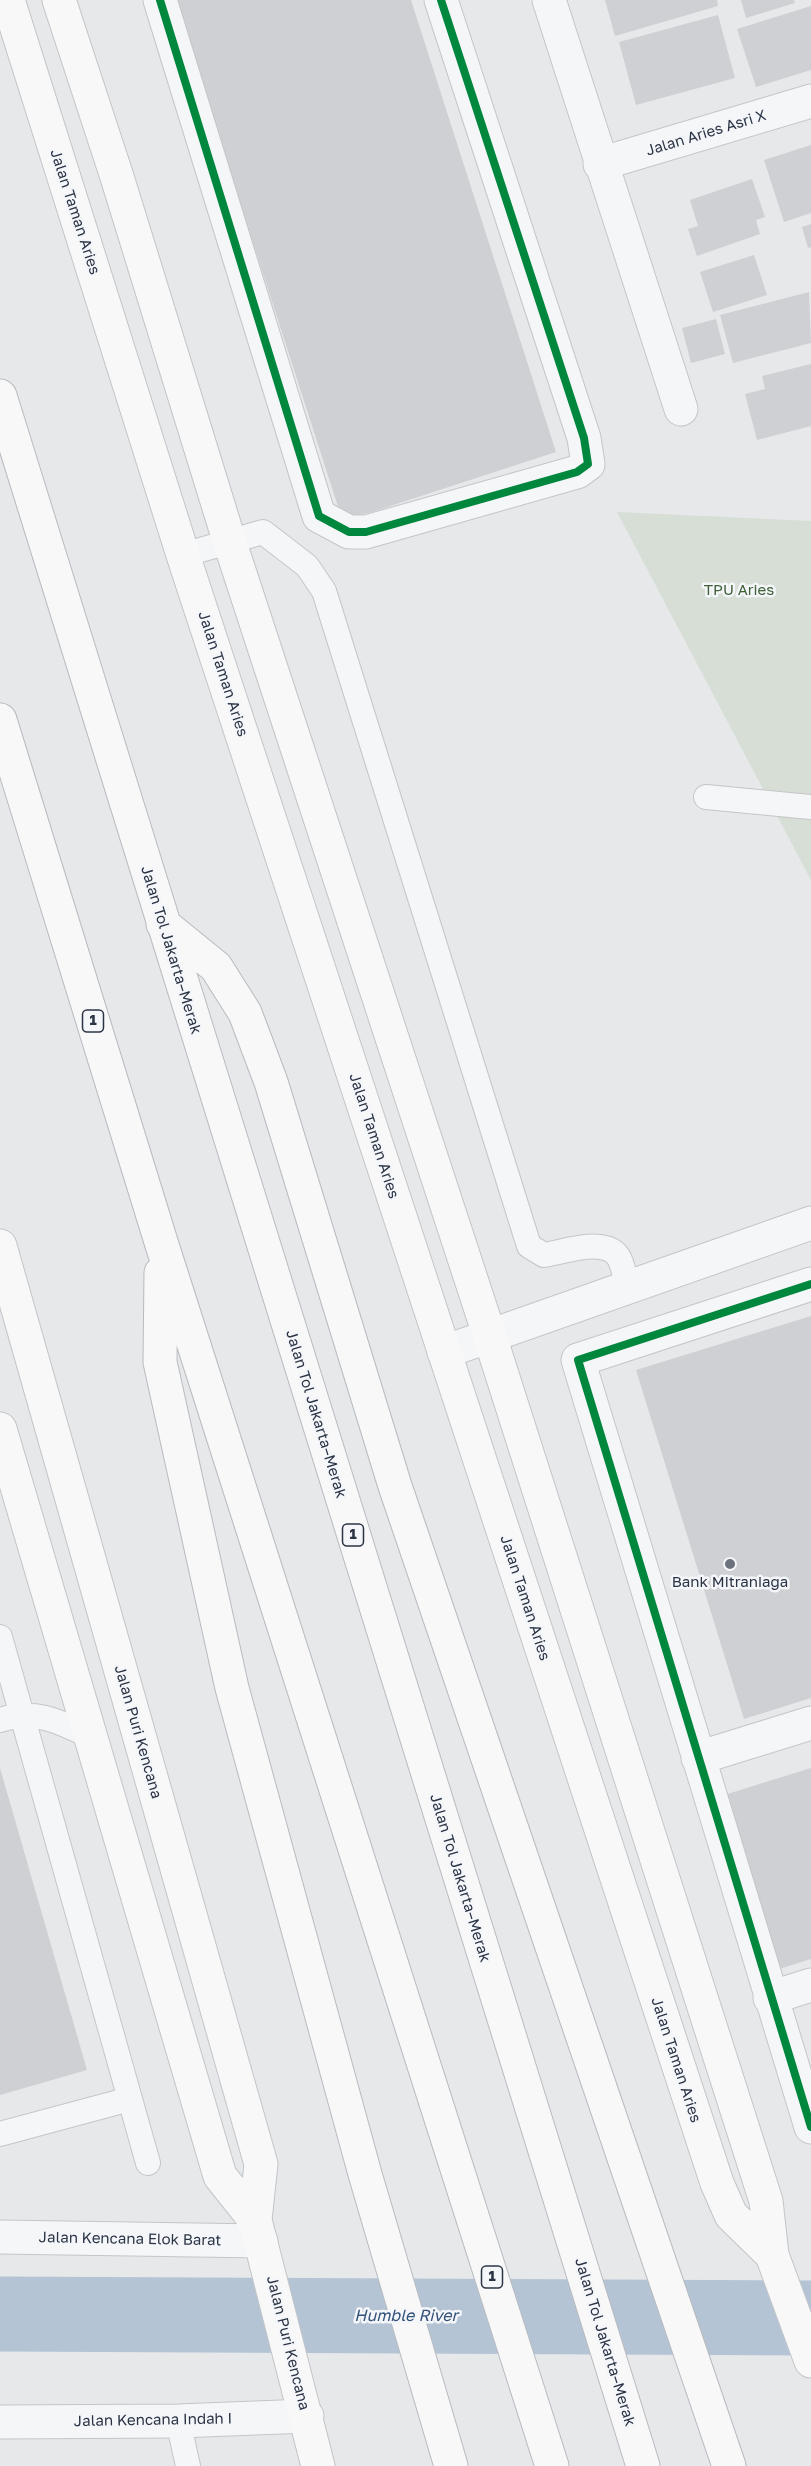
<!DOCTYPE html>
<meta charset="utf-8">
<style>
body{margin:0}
canvas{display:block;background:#e6e8ea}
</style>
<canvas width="811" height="2466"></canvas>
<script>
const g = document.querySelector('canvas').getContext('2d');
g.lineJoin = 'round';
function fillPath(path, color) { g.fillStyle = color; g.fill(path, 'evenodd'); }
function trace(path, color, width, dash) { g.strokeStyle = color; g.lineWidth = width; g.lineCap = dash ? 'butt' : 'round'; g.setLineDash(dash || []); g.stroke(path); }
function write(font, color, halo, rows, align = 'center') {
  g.font = font + ' "Golos Text",sans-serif'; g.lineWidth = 5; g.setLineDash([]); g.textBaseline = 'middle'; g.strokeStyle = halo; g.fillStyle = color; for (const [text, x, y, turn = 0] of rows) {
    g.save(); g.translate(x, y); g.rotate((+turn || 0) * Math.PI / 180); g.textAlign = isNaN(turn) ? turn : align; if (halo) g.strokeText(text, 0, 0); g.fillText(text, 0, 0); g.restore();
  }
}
fillPath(new Path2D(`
 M617,512L811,521V880Z`), '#d6ded6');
trace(new Path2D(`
 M0,2314L811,2318`), '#b4c4d5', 75);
fillPath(new Path2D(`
 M175,0H411L556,452L372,512L342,519Z
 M605,0H717L718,6L615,36Z
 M741,0H794L795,3L746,18Z
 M811,6V70L756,87L737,29Z
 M718,15L735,78L636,105L619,42Z
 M811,145V213L784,222L764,160Z
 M752,179L765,217L756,220L760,234L697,256L688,229L698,226L690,200Z
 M811,224V247L808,248L802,227Z
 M754,255L767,295L713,312L700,272Z
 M809,292L811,343L733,363L720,315Z
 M716,319L725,354L691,363L682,328Z
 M811,364V426L757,440L745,394L765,389L762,376Z
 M811,1316V1698L744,1719L636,1370Z
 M0,1768L87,2070L0,2095Z
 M811,1768V1959L776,1970L721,1796Z`), '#ced0d3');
const lane = new Path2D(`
 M183,555L263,532L307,566L324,591L529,1246L544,1255C564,1252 609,1235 620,1260C624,1269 625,1279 628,1288
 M706,797L811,807
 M0,1637L148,2163
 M0,1720C36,1709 58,1721 90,1736
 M0,2134L130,2099
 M178,2421L188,2466`);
const street = new Path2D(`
 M160,0L319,516L349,532H366L577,472L588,464L584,438L441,0
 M549,0L681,409
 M600,164L811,101
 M811,1284L578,1360L811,2127
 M444,1352L811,1223
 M698,1758L811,1723
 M770,1998L811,1985
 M0,2237L261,2241
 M0,2422L178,2421L307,2416`);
const primary = new Path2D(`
 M8,0L183,555L717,2183L731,2215L772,2255
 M59,0L117,177L229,540L490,1337L766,2201L772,2255L811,2361
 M0,1246L261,2164L255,2220L318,2466
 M0,1429L220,2176L255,2220`);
const highway = new Path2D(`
 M0,396L643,2466
 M0,720L162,1245L552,2466
 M163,924L216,967L245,1013L271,1082L395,1486L729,2466
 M161,1273L160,1362L232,1688L365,2174L451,2466`);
trace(lane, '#c4c6c8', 26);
trace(street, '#c4c6c8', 35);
trace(primary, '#c2c5c8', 35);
trace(highway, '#b8bbbf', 35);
trace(lane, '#f5f6f7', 24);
trace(street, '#f5f6f7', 33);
trace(primary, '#f8f8f8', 33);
trace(highway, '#f8f8f8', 33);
trace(new Path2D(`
 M160,0L319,516L349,532H366L577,472L588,464L584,438L441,0
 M811,1284L578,1360L811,2127`), '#00873e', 8);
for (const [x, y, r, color] of [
 [730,1564,6,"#6c737f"]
]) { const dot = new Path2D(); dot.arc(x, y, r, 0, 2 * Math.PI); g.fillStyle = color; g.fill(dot); trace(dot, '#f4f6f9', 2); }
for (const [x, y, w] of [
 [93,1021,21],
 [353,1535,21],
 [492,2277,21]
]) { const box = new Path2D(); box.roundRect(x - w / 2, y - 11, w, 22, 4.5); g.fillStyle = '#f4f6f9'; g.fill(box); trace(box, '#2b3445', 1.5); }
write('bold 14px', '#2b3445', null, [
 ["1",93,1021],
 ["1",353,1535],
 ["1",492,2277]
]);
write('15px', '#2b3445', '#f4f6f9', [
 ["Jalan Aries Asri X",706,133,-17],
 ["Jalan Taman Aries",75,212,72],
 ["Jalan Taman Aries",223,674,72],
 ["Jalan Tol Jakarta–Merak",171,950,73],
 ["Jalan Taman Aries",374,1136,72],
 ["Jalan Tol Jakarta–Merak",316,1414,73],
 ["Jalan Taman Aries",525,1598,72],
 ["Jalan Puri Kencana",138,1732,74],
 ["Jalan Tol Jakarta–Merak",460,1878,73],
 ["Jalan Taman Aries",676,2060,72],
 ["Jalan Kencana Elok Barat",130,2239,1],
 ["Jalan Tol Jakarta–Merak",605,2342,73],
 ["Jalan Puri Kencana",288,2343,76],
 ["Jalan Kencana Indah I",153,2420,-1]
]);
write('15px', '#3f6138', '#f4f6f9', [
 ["TPU Aries",739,590]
]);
write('15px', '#2b3445', '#f4f6f9', [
 ["Bank Mitraniaga",730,1582]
]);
write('italic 16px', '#34527a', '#f4f6f9', [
 ["Humble River",406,2316]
]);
</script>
